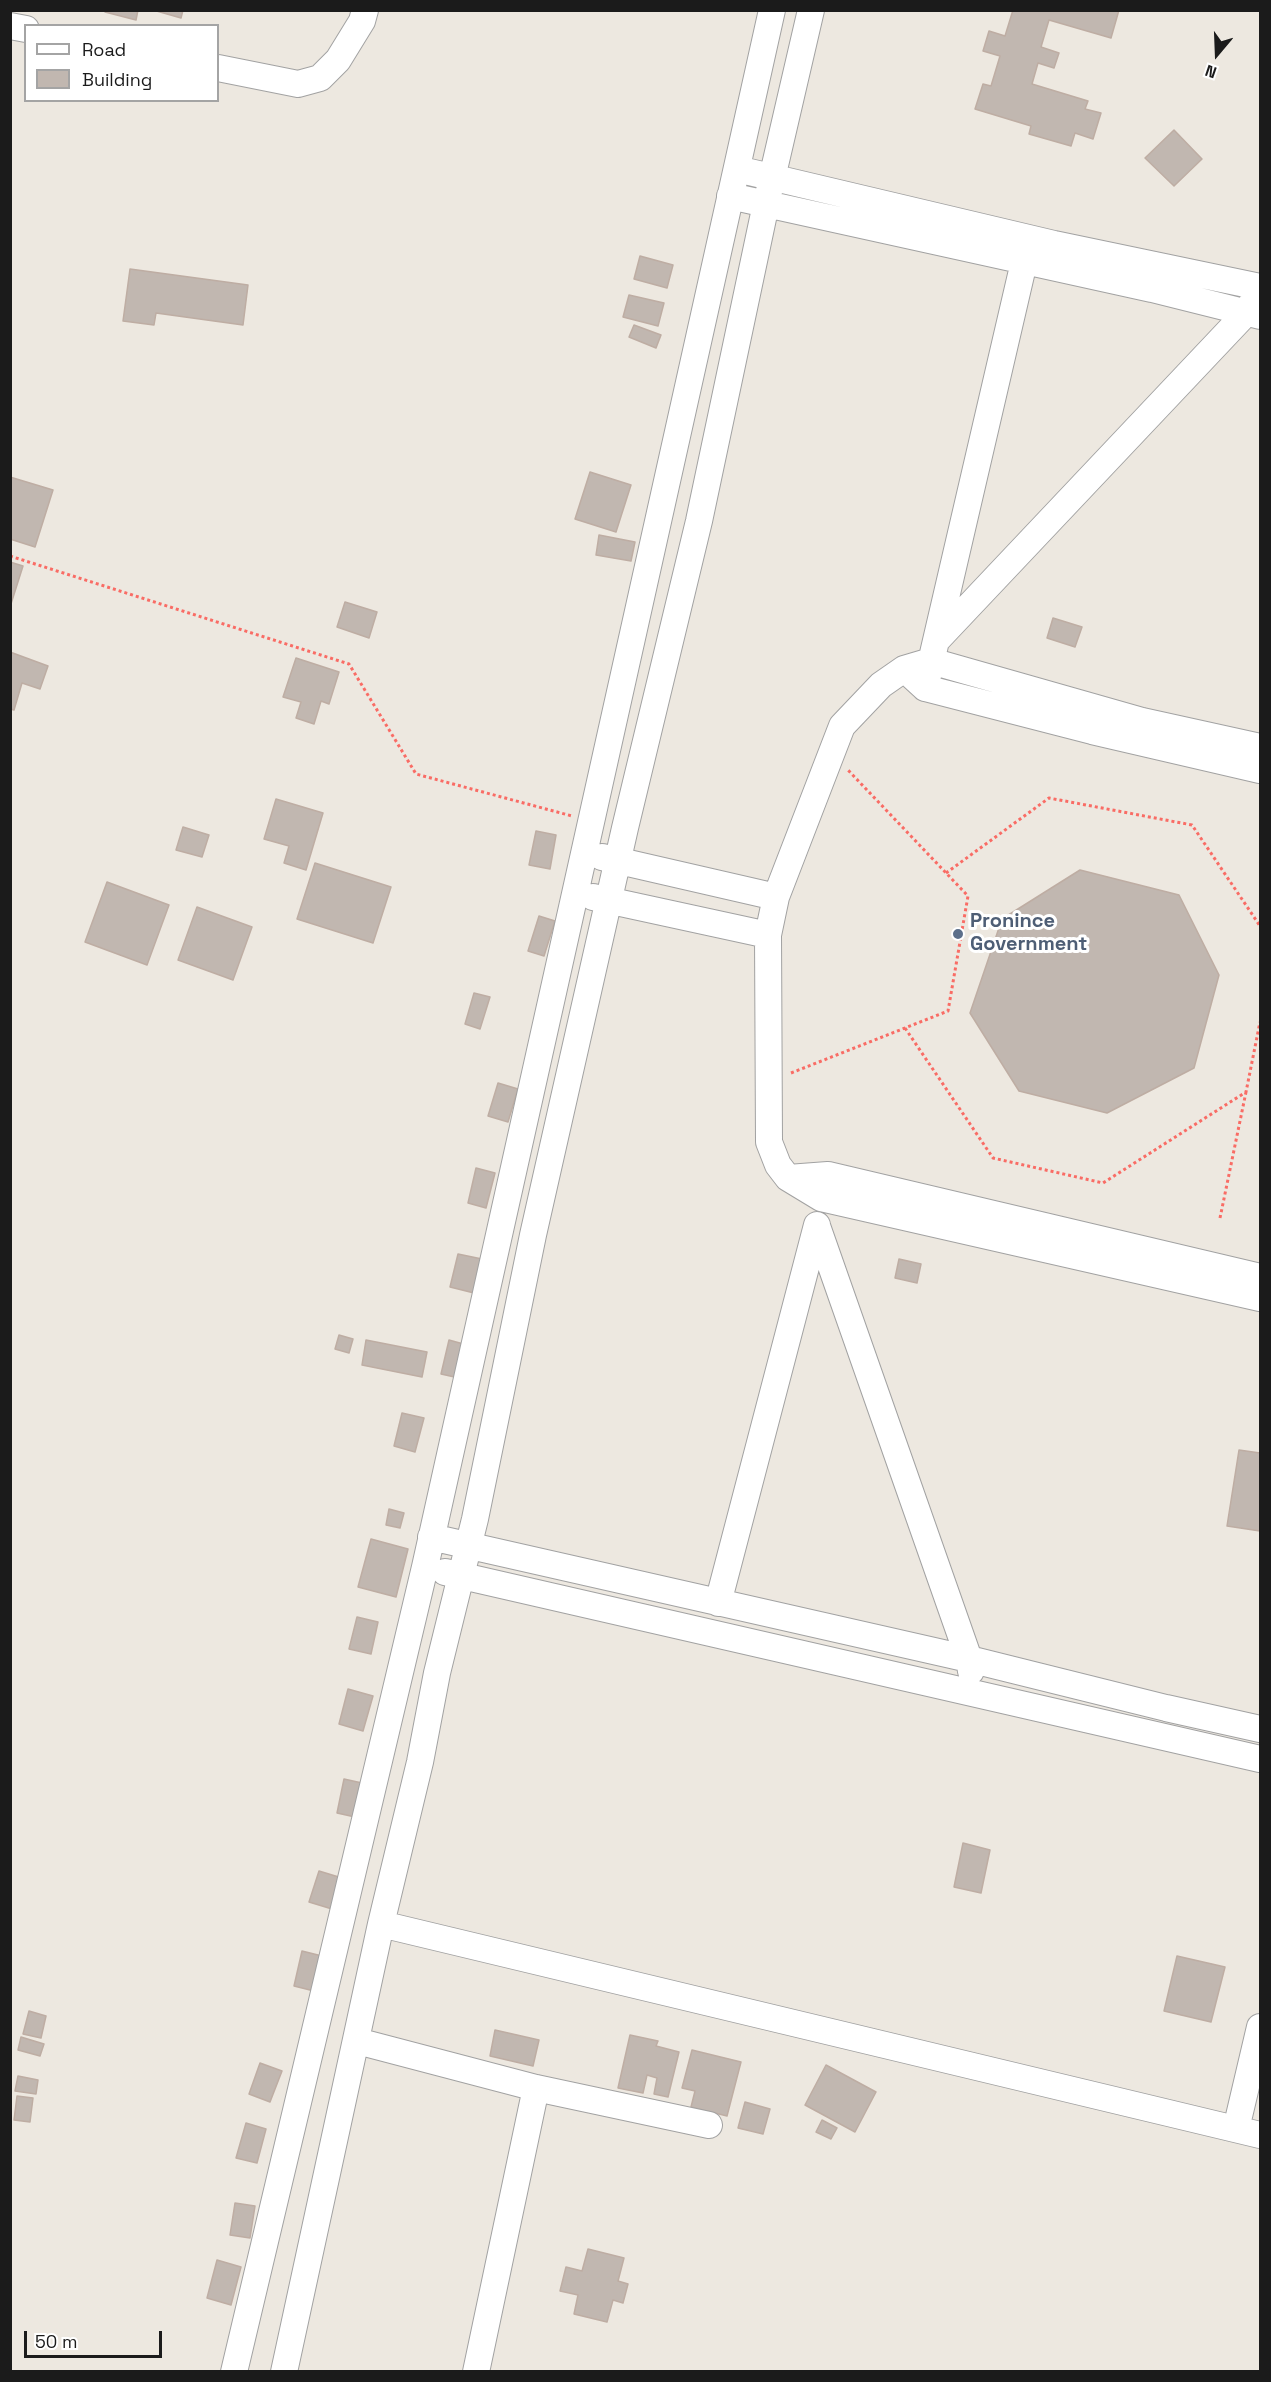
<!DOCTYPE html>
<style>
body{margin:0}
#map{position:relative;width:1271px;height:2382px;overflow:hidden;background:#ede8e0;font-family:"Space Grotesk",sans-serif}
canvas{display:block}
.frame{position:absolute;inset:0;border:12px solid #1b1b1b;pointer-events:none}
.legend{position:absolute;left:24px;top:24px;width:195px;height:78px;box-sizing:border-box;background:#fff;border:2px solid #a4a4a4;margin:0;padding:8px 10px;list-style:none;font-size:18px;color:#1b1b1b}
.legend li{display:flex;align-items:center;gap:12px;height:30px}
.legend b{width:30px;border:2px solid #a4a4a4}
.north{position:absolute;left:1187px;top:24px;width:60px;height:60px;-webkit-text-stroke:4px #fff;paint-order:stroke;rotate:199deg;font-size:16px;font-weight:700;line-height:24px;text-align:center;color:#1b1b1b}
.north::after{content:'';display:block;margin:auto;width:21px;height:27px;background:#1b1b1b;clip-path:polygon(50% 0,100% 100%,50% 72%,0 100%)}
.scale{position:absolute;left:24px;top:2331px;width:138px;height:27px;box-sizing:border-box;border:3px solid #1b1b1b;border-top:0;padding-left:8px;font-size:18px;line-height:21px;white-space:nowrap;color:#1b1b1b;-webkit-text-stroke:4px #fff;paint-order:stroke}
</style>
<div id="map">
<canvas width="1271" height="2382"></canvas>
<div class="frame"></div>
<ul class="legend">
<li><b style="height:8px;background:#fff"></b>Road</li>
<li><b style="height:16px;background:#c1b7b0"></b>Building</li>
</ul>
<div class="north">N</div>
<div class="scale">50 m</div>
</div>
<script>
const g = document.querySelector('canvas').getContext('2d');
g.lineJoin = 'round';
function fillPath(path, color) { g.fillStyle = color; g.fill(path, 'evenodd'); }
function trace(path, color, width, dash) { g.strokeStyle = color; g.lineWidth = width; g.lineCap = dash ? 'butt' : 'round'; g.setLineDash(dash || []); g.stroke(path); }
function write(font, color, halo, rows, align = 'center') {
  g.font = font + ' "Space Grotesk",sans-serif'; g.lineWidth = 6; g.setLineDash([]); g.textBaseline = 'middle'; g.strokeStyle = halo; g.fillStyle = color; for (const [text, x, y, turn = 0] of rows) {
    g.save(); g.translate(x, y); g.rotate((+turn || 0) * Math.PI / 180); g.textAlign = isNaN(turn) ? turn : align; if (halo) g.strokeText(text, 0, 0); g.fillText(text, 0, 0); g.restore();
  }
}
const building = new Path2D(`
 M105,10H138L136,20L105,12Z
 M153,10H183L181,18Z
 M1013,10H1119L1111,38L1049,20L1041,47L1059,53L1054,68L1038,63L1032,84L1088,101L1085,109L1101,113L1093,139L1075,133L1071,146L1029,134L1031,126L975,109L983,84L991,86L1000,56L983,51L989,31L1005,36Z
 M1174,130L1202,159L1174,186L1145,158Z
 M640,256L673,265L667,288L634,279Z
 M130,269L248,285L243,325L156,313L154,325L123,321Z
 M629,295L664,303L658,326L623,317Z
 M634,325L661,335L656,348L629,337Z
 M590,472L631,485L616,532L575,519Z
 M10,477L53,490L35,547L10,539Z
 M599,535L635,542L631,561L596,555Z
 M10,562L23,566L10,607Z
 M345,602L377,612L369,638L337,627Z
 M1053,618L1082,627L1075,647L1047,638Z
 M10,652L48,666L40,689L22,683L14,710L10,709Z
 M296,658L339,672L329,704L321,701L314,724L296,718L301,702L283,697Z
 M276,799L323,813L306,870L284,863L289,846L264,839Z
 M183,827L209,835L202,857L176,850Z
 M536,831L556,835L550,869L529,865Z
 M315,863L391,887L373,943L297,919Z
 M1080,870L1179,895L1219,975L1194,1068L1107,1113L1019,1091L970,1013L1002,919Z
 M107,882L169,905L147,965L85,942Z
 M197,907L252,927L233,980L178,960Z
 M539,916L555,921L544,956L528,951Z
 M474,993L490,997L480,1029L465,1024Z
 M498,1083L518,1089L508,1122L488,1116Z
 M476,1168L495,1173L486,1208L468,1203Z
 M458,1254L482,1259L474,1293L450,1287Z
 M899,1259L921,1264L917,1283L895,1278Z
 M339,1335L353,1339L349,1353L335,1349Z
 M366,1340L427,1352L422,1377L362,1365Z
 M449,1340L467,1345L459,1378L441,1374Z
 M402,1413L424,1418L415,1452L394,1446Z
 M1239,1450L1260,1453V1531L1227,1526Z
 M389,1509L404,1513L400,1528L386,1525Z
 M371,1539L408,1549L396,1597L358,1587Z
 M357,1617L378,1622L371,1654L349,1649Z
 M348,1689L373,1696L363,1731L339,1724Z
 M344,1779L362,1783L355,1817L337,1813Z
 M963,1843L990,1850L981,1893L954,1887Z
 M319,1871L342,1878L332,1909L309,1902Z
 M302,1951L322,1956L314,1991L294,1986Z
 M1177,1956L1225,1967L1211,2022L1164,2011Z
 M29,2011L46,2016L41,2038L23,2034Z
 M495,2030L539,2040L533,2066L490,2056Z
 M630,2035L658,2041L656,2046L679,2052L668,2097L654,2094L657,2078L647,2075L643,2093L618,2088Z
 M21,2037L44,2044L40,2056L18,2050Z
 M692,2050L741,2062L727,2116L691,2107L695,2091L682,2088Z
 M260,2063L282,2071L270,2102L249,2094Z
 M826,2065L876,2092L855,2132L805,2105Z
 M18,2076L38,2080L36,2094L15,2091Z
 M17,2096L33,2098L30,2122L14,2120Z
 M745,2102L770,2109L763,2134L738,2128Z
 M822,2120L837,2128L831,2139L816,2132Z
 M246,2123L266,2129L257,2163L236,2158Z
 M235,2203L255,2206L250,2238L230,2235Z
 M588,2249L624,2258L618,2281L628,2284L623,2303L613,2300L607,2322L574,2314L578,2295L560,2291L566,2267L582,2271Z
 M217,2260L241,2267L231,2305L207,2298Z`);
fillPath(building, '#c1b7b0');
trace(building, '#beada3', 1.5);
const minor = new Path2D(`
 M10,26L26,29
 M218,68L298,84L320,78L338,60L362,21L365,10
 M737,169L1054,244L1260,287
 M730,196L1152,289L1260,316
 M936,641L1246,313L1253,301
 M913,677L925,688L1092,731L1260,770
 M925,688L1024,262
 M1260,747L1142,721L931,661L904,669L881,685L842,726L776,897L768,935L769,1142L778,1165L788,1178L821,1198L1260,1298
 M602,857L776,897
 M593,897L768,935
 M788,1178L828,1175L1260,1277
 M817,1226L969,1659L971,1671
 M431,1537L969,1659L1166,1708L1260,1729
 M445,1572L1260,1759
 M718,1603L817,1225
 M381,1924L1260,2135
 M357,2041L536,2088L709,2125
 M1236,2129L1260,2027
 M234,2372L425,1567L772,10
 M284,2372L381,1924L420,1762L437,1673L475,1519L533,1235L625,828L699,521L766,204L811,10
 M476,2372L536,2088`);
trace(minor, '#a2a2a2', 28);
trace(new Path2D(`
 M10,556L349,664L416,774L572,816
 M946,873L1049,798L1192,825L1260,926
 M905,1028L993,1158L1103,1183L1246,1092L1260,1022
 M791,1073L948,1011L968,896L847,769
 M1220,1218L1246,1092`), '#f96c65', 3, [3, 3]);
trace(minor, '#fff', 26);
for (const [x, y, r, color] of [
 [958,934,6,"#5c6f8a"]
]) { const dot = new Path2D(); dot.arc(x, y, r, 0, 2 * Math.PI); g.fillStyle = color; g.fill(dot); trace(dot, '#fff', 2); }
write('bold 20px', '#4e5e75', '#fff', [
 ["Pronince",970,922],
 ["Government",970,945]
], 'left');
</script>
